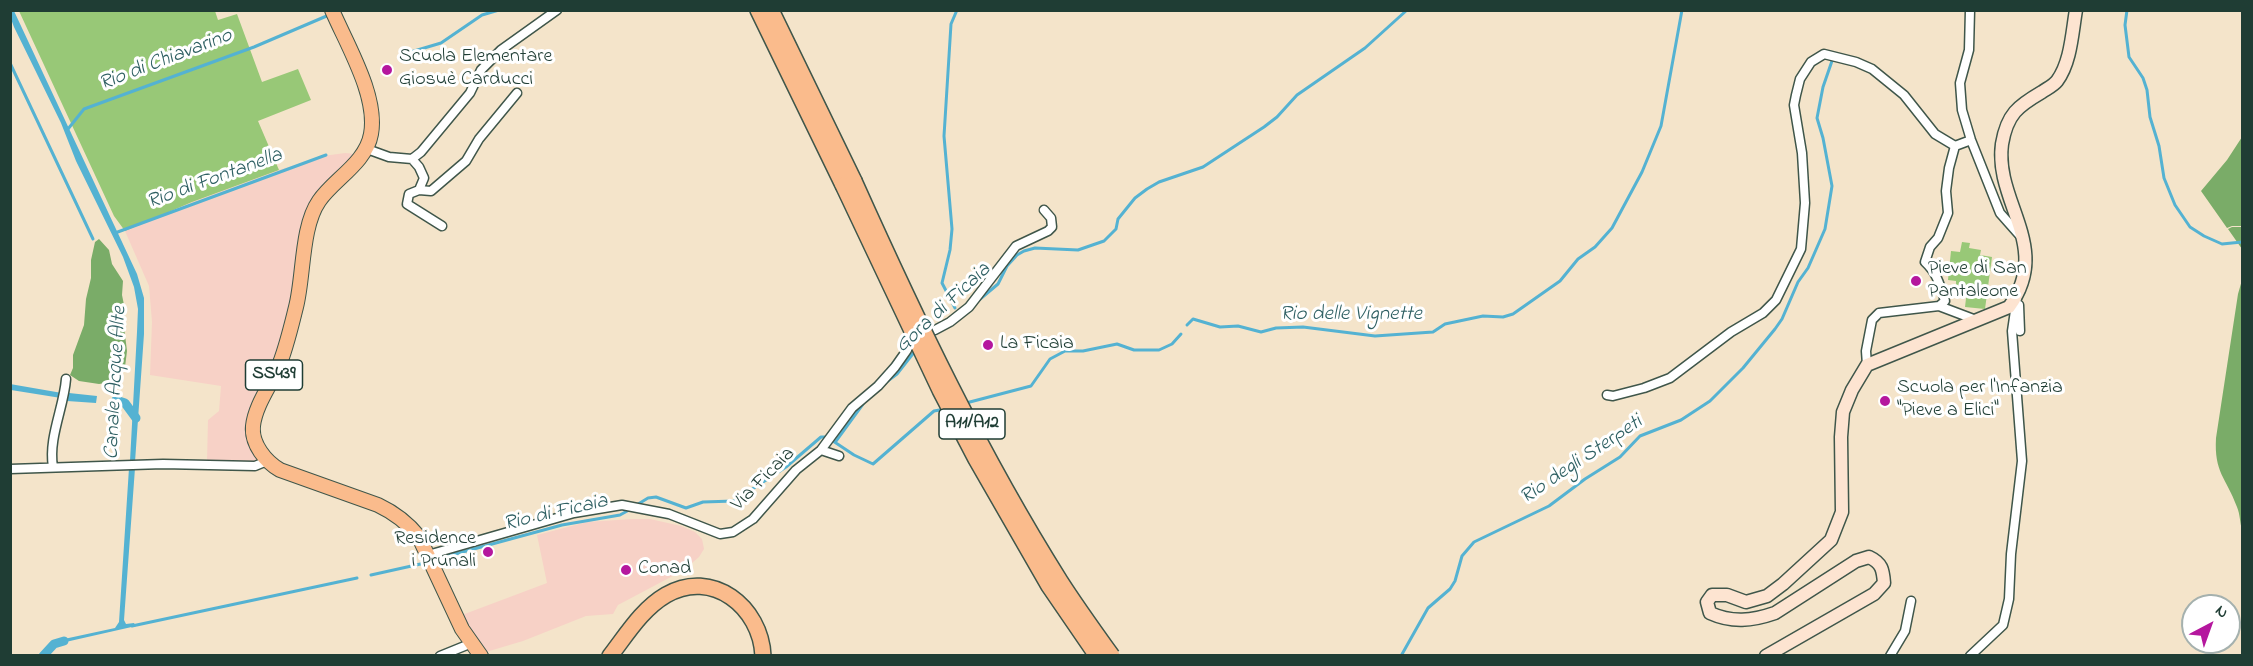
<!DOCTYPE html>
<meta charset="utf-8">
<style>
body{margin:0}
#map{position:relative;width:2253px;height:666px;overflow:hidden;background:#f4e4ca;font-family:"Indie Flower",sans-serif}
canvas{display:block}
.frame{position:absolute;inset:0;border:12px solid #1f3d34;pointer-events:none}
.north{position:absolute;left:2181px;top:594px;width:60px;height:60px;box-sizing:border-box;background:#fff;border:2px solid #a5b1ae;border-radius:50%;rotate:41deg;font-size:16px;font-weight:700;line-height:24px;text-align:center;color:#1f3d34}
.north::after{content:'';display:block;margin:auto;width:21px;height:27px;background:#b5179e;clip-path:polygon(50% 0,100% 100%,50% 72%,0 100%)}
</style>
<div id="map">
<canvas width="2253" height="666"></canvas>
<div class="frame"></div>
<div class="north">N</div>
</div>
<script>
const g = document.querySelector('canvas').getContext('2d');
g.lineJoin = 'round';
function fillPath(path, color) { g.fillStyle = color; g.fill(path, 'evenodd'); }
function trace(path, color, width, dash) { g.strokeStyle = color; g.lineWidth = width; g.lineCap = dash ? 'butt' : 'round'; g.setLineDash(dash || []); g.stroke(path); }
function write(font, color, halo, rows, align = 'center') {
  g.font = font + ' "Indie Flower",sans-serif'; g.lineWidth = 6; g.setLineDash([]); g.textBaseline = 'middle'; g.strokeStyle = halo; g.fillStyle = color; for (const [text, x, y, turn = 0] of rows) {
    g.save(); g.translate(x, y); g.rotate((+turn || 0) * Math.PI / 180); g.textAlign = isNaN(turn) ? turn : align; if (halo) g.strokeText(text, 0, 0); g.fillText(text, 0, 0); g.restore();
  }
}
fillPath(new Path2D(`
 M345,153L357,154L312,203L296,285L277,358L249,426L257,461H207L208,420L219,411L221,386L150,375L152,322L149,286L125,231L192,202L279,170L323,156Z
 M632,519H650L681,526L695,532L702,539L704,549L699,557L684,570L618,605L613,614L586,616L523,641L486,652L462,615L547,583L537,535L587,522Z`), '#f7d1c6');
fillPath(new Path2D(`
 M215,11L218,20L237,14L262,82L298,69L311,100L258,121L279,170L192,202L125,231L114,216L19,11Z
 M1962,242L1970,243L1969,248L1981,250L1980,255L1992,257L1985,309L1965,307L1967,290L1956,288V281L1948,280L1951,251L1960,252Z`), '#98c877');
fillPath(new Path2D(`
 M2242,137V226H2232L2227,228L2201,191L2227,160Z
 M2232,227H2242V249L2228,229Z
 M99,239L109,250L112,264L123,281L122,295L125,310L124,327L127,351L125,367L121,376L113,382L99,384L79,381L70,375L73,368V355L84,325L86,299L91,278V260L95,242Z
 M2242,280V530C2240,523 2240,514 2237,507C2226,477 2214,473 2216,438L2238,294Z`), '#7aac68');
fillPath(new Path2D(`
 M10,11H14L137,274L144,298V334L135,462L130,461L137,332L138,309L134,287L123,257L76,161L61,123L14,27L11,19Z
 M10,384L62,393L61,398L11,390Z
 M69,393L97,396L96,403L67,401Z
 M129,468H135L124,620L126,624L134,623L136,626L48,646L64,639L115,628L119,622Z`), '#54b2d2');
trace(new Path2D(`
 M2127,10L2125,25L2129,57L2143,78L2147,90L2150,117L2159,146L2164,178L2175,205L2190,227L2204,236L2222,244L2242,242
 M404,54L441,43L482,15L499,10
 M10,63L93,239
 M68,129L84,109L254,47L329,15L330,17
 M115,233L326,155
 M979,300L998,284L1007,266L1017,255L1024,251L1035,248L1078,250L1104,241L1116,229L1118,219L1135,198L1147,189L1159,182L1203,167L1264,127L1277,117L1297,95L1365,48L1407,10
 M955,308L942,283L950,250L952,229L944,136L951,24L957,10
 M1187,325L1193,319L1220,327L1238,326L1261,332L1276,328L1303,327L1375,336L1433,332L1445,324L1483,316L1503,317L1513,314L1560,281L1578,259L1595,247L1612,228L1642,172L1661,126L1682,10
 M885,383L897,374L915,351
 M966,403L1031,386L1050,359L1065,351H1083L1117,344L1134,350H1159L1172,344L1181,334
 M836,441L863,404
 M635,506L648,498L656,497L686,508L703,502L734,501L786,467L821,437H827L854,455L873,464L934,411L945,409
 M437,559L562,525L620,515L629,510
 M371,575L425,563
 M132,626L357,578
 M1401,656L1428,608L1450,589L1455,581L1462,556L1474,542L1549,506L1585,479L1620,457L1640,436L1681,420L1710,401L1743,368L1775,329L1782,319L1798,282L1808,268L1825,229L1832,186L1823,138L1817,118L1823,87L1833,58`), '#54b2d2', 3);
trace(new Path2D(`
 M116,400L125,403L136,418
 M43,656L54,644L64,641`), '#54b2d2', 9);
const street = new Path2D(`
 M1970,10L1969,50L1960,83L1962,110L1971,140L2000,213L2023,239
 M367,149L389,157L412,159L421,152L470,93L481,70L501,50L557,10
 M412,159L419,167L424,178L419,190L409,194L407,204L442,226
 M419,190L431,191L466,161L479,139L517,93
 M2019,305L2020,331
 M1939,306L1945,301C1940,285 1937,273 1925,262L1930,247L1938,238L1948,213L1946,191L1949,168L1955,146L1971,140
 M935,330L950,322L969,307L1016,246L1048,231L1052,227L1051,218L1044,210
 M1867,365L1866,351L1872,320L1879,313L1939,306L1976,320
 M1607,395L1613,396L1644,388L1670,378L1731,332L1763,313L1776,300L1801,249L1805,203L1802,153L1794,105L1796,95L1800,79L1811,62L1824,54L1856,62L1872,69L1904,95L1935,134L1955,146
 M821,450L839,456
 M53,467C48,438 64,407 66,379
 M10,469L163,464L255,466L267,461
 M428,555L574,513L622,505L669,514L720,534L733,532L753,519L796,470L821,450L852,408L878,386L895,367L907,350
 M440,656L472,643
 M1890,656L1905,631L1911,601
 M1970,656L2003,625L2009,599L2011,554L2022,461L2012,331L2017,297`);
const secondary = new Path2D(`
 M1766,656L1874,594L1884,583C1883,570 1882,563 1869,557L1856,561L1775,613C1752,621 1732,623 1710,613L1707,602L1712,595H1727L1746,602L1767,596L1783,584L1831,540L1842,512L1841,437L1843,412L1852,390L1867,365L2009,307C2053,247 1994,202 2002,144C2007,114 2018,106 2042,92C2046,89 2053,86 2057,81C2071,62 2072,33 2076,10`);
const primary = new Path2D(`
 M332,10C347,45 378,96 371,134C366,163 334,179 319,201C301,227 304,276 296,307C291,327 286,349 278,368C270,386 255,406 253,426C251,444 266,462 280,470L378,505C395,513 407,522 419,537L462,629L481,656`);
const highway = new Path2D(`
 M758,10L843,185
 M771,10L854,181
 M610,656C627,634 642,609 666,595C712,568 761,607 763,656`);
trace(street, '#3f564a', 11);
trace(secondary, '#3f564a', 15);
trace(primary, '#3f564a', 16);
trace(highway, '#3f564a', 18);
trace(street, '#fff', 8);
trace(secondary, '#fde4d1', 12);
trace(primary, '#fabb8c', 14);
trace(highway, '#fabb8c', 15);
const highwayBridge = new Path2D(`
 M854,181C915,317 980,454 1060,581C1076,606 1094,631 1112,656
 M843,185L940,390L976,459L1049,586L1097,656`);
trace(highwayBridge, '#3f564a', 18, []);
trace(highwayBridge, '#fabb8c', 15);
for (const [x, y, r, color] of [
 [387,70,6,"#b5179e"],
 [1916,281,6,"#b5179e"],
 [988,345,6,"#b5179e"],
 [1885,401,6,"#b5179e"],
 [488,552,6,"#b5179e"],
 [626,570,6,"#b5179e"]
]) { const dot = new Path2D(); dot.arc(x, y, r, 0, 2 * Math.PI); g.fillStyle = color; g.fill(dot); trace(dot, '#fff', 2); }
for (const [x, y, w] of [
 [274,375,57],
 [972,424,66]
]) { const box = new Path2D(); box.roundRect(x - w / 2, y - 15, w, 30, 4.5); g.fillStyle = '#fff'; g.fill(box); trace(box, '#1f3d34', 1.5); }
write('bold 18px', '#1f3d34', null, [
 ["SS439",274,375],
 ["A11/A12",972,424]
]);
write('20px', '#1f3d34', '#fff', [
 ["Scuola Elementare",399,58],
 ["Giosuè Carducci",399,81],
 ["Pieve di San",1928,270],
 ["Pantaleone",1928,293],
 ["La Ficaia",1000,345],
 ["Scuola per l'Infanzia",1897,389],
 ["\"Pieve a Elici\"",1897,412],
 ["Residence",476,540,"right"],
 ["i Prunali",476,563,"right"],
 ["Conad",638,570]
], 'left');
write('20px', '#1f3d34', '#fff', [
 ["Via Ficaia",764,480,-45]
]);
write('italic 21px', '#2f6063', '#fff', [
 ["Rio di Chiavarino",166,61,-21],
 ["Rio di Fontanella",215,180,-20],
 ["Gora di Ficaia",944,309,-43],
 ["Rio delle Vignette",1351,316],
 ["Canale Acque Alte",117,383,-87],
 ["Rio degli Sterpeti",1582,461,-34],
 ["Rio di Ficaia",556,514,-13]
]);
</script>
